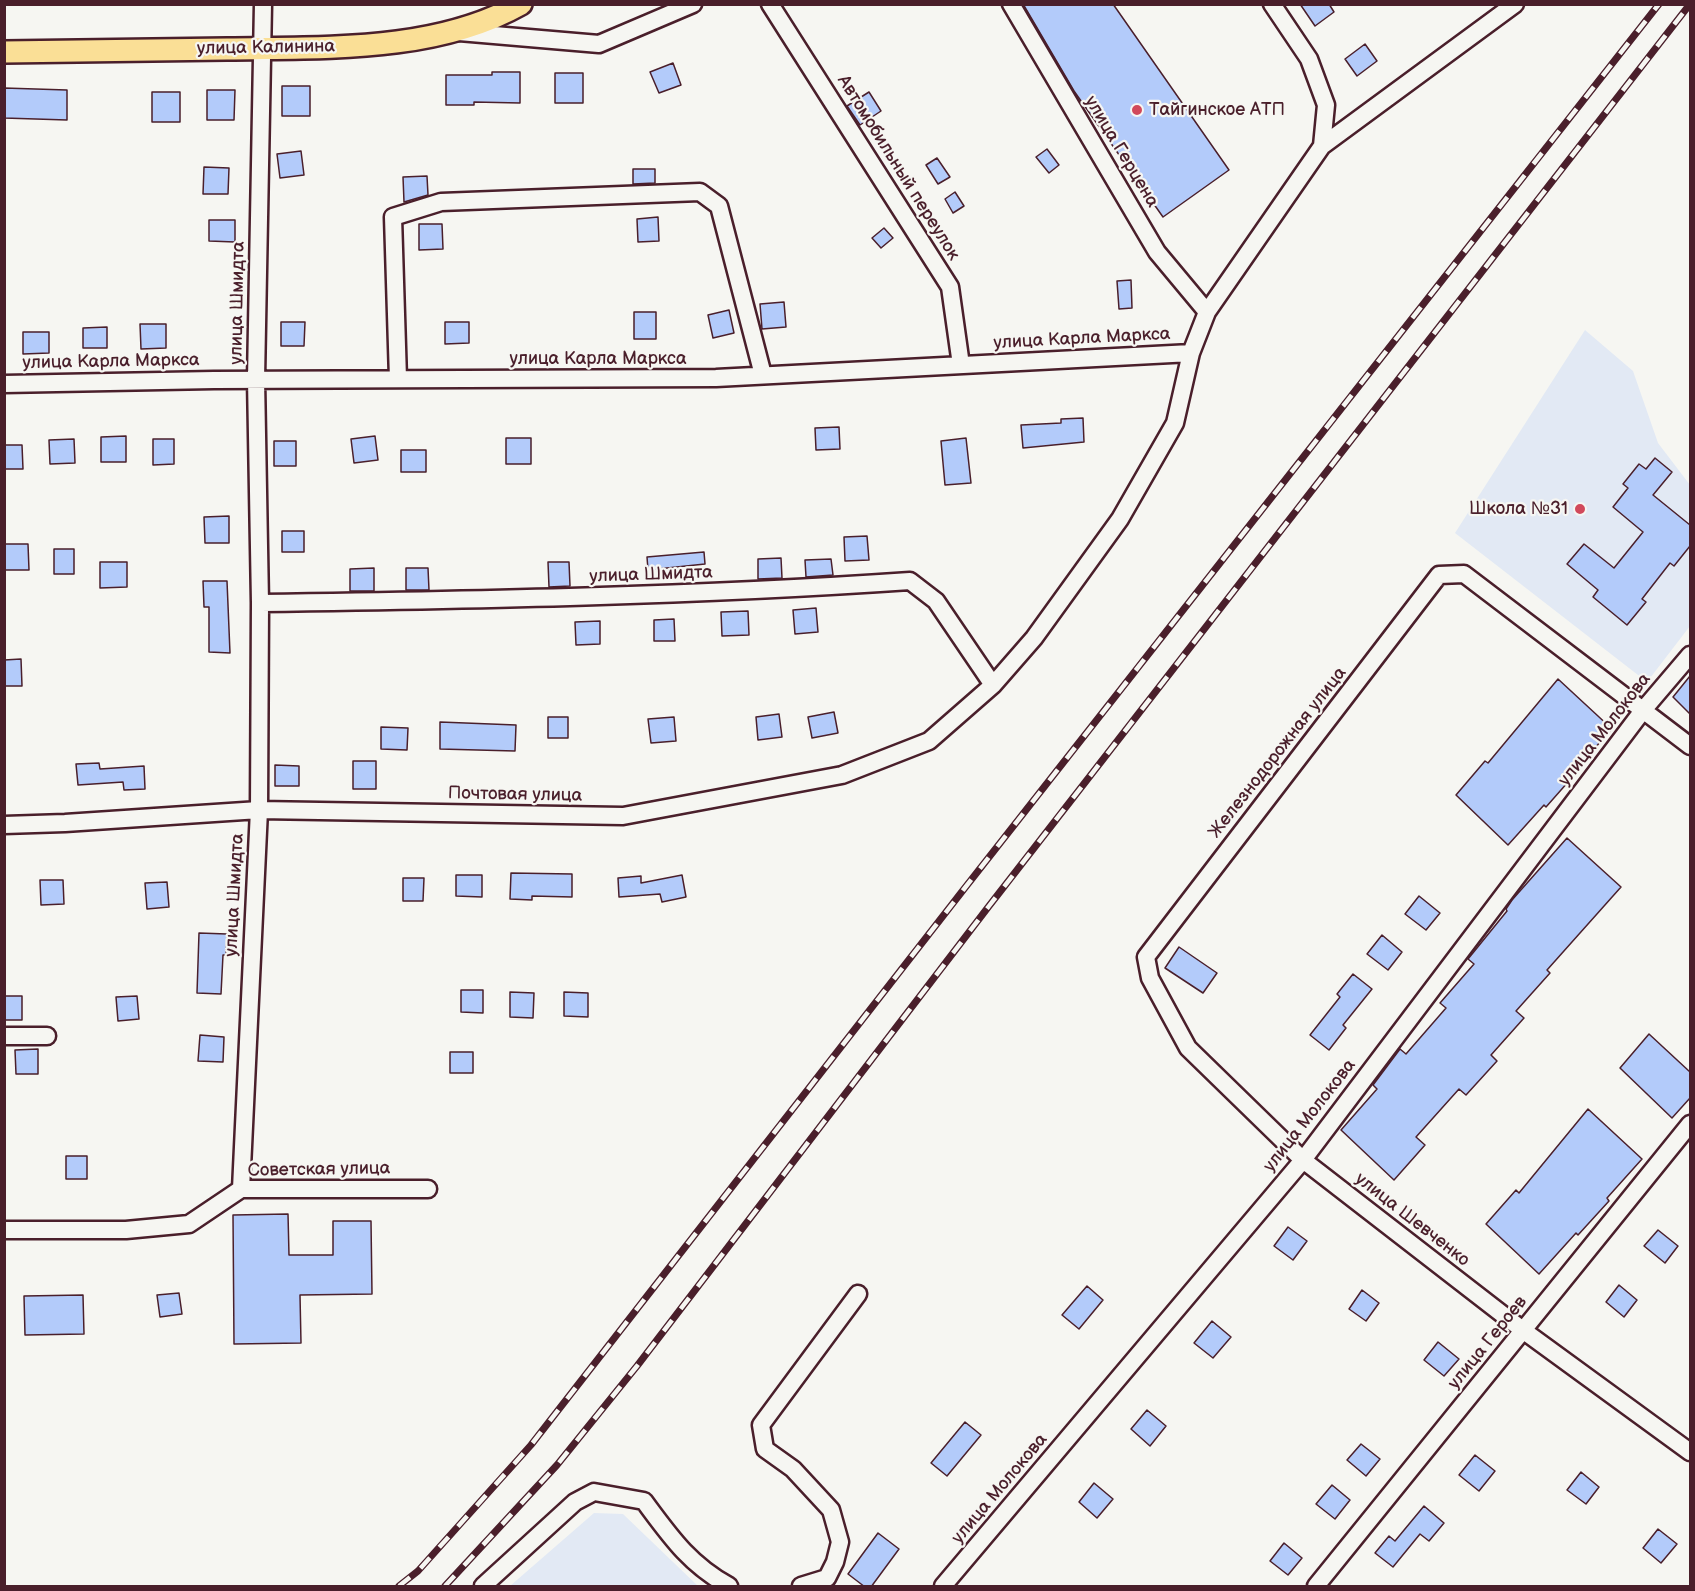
<!DOCTYPE html>
<meta charset="utf-8">
<style>
body{margin:0}
#map{position:relative;width:1695px;height:1591px;overflow:hidden;background:#f6f6f2;font-family:"Balsamiq Sans",sans-serif}
canvas{display:block}
.frame{position:absolute;inset:0;border:6px solid #4a1f2b;pointer-events:none}
</style>
<div id="map">
<canvas width="1695" height="1591"></canvas>
<div class="frame"></div>
</div>
<script>
const g = document.querySelector('canvas').getContext('2d');
g.lineJoin = 'round';
function fillPath(path, color) { g.fillStyle = color; g.fill(path, 'evenodd'); }
function trace(path, color, width, dash) { g.strokeStyle = color; g.lineWidth = width; g.lineCap = dash ? 'butt' : 'round'; g.setLineDash(dash || []); g.stroke(path); }
function write(font, color, halo, rows, align = 'center') {
  g.font = font + ' "Balsamiq Sans",sans-serif'; g.lineWidth = 4.5; g.setLineDash([]); g.textBaseline = 'middle'; g.strokeStyle = halo; g.fillStyle = color; for (const [text, x, y, turn = 0] of rows) {
    g.save(); g.translate(x, y); g.rotate((+turn || 0) * Math.PI / 180); g.textAlign = isNaN(turn) ? turn : align; if (halo) g.strokeText(text, 0, 0); g.fillText(text, 0, 0); g.restore();
  }
}
fillPath(new Path2D(`
 M1585,330L1633,371L1658,443L1690,485V626L1647,682L1455,533Z
 M594,1513L623,1514L698,1586H510Z`), '#e2e9f4');
const building = new Path2D(`
 M1023,4H1113L1229,170L1163,217L1074,91Z
 M1300,4H1329L1334,12L1315,26Z
 M1365,44L1377,61L1357,76L1345,59Z
 M673,63L681,85L659,93L650,72Z
 M492,72H520V103L474,102V105H446V75H492Z
 M555,73H583V103H555Z
 M282,86H310V116H282Z
 M4,88L67,90V120L4,118Z
 M207,90H235L234,120H207Z
 M152,92H180V122H152Z
 M869,92L881,111L860,125L847,106Z
 M1047,149L1059,165L1049,173L1036,157Z
 M301,151L304,175L280,178L277,154Z
 M937,158L950,177L938,184L926,165Z
 M204,167L229,168L228,194H203Z
 M633,169H655V183L633,184Z
 M427,176L428,195L404,202L403,177Z
 M955,192L964,206L953,213L945,199Z
 M658,217L659,241L638,242L637,219Z
 M209,220H235V242L209,241Z
 M419,224H442L443,249L419,250Z
 M884,228L893,238L881,248L872,238Z
 M1131,280L1132,308L1119,309L1117,281Z
 M784,302L786,327L762,329L760,304Z
 M729,310L734,333L713,338L708,315Z
 M634,312H656V339H634Z
 M281,322H305L304,346H281Z
 M445,322H469V343L445,344Z
 M140,324H166V348L141,349Z
 M107,327V348H83V328Z
 M23,332H49V353L23,354Z
 M1083,418L1084,442L1023,448L1021,425L1061,423V419Z
 M839,427L840,449L816,450L815,428Z
 M126,436V462H101V437Z
 M375,436L378,460L354,463L351,439Z
 M506,438H531V464H506Z
 M966,438L971,483L945,485L941,441Z
 M74,439L75,463L50,464L49,440Z
 M153,439H174V464L153,465Z
 M274,441H296V466H274Z
 M4,445H22L23,469H4Z
 M401,450H426V472H401Z
 M1655,458L1672,472L1653,495L1690,525V546L1674,566L1670,563L1642,599L1646,602L1627,625L1593,597L1598,590L1567,564L1584,544L1614,568L1643,532L1613,507L1628,488L1623,484L1639,464L1646,469Z
 M229,516V543H205L204,517Z
 M282,531H304V552H282Z
 M867,536L869,560L845,561L844,537Z
 M4,544H28L29,570H4Z
 M54,549H74V574H54Z
 M704,552L705,564L648,570L647,557Z
 M781,558L782,578L758,579V559Z
 M831,559L833,575L806,577L805,560Z
 M100,562H127V587L100,588Z
 M548,562H569L570,586L549,587Z
 M374,568V591H350V569Z
 M406,568H428L429,590H406Z
 M203,581H227L230,653L209,652V607H204Z
 M816,608L818,632L795,634L793,610Z
 M748,611L749,635L722,636L721,612Z
 M674,619L675,641H654V620Z
 M600,621V644L576,645L575,622Z
 M21,659L22,686H4V660Z
 M1690,676V714L1673,697Z
 M1558,679L1612,729L1574,771L1576,773L1546,807L1544,805L1508,845L1456,795L1485,761L1488,763Z
 M834,712L838,733L812,738L808,717Z
 M779,714L782,737L758,740L756,717Z
 M548,717H568V738H548Z
 M674,717L676,741L651,743L648,719Z
 M440,722L516,725L515,751L440,749Z
 M381,727L408,728L407,750L381,749Z
 M353,761H376V789H353Z
 M99,763L100,769L144,766L145,789L124,790L123,782L78,785L76,764Z
 M275,765L299,766V786H275Z
 M1567,838L1621,887L1547,970L1550,973L1516,1011L1524,1018L1491,1055L1497,1061L1466,1095L1459,1089L1416,1137L1425,1145L1394,1180L1341,1130L1377,1089L1373,1085L1400,1049L1406,1054L1446,1008L1440,1003L1474,964L1468,959L1507,911L1506,909L1512,900Z
 M511,873L572,874V897L532,896V900L510,899Z
 M456,875H482V897L456,896Z
 M682,875L686,897L662,902L660,894L619,897L618,878L641,876V883Z
 M403,878H424L423,901H403Z
 M40,880H63L64,904L41,905Z
 M167,882L169,907L147,909L145,883Z
 M1419,896L1440,913L1426,930L1405,914Z
 M199,933L227,934L226,955H223L221,994L197,993Z
 M1382,935L1402,952L1388,970L1367,954Z
 M1179,947L1217,973L1203,993L1165,968Z
 M1353,974L1372,989L1343,1025L1346,1028L1329,1050L1310,1035L1340,997L1337,994Z
 M461,990H483V1013L461,1012Z
 M510,992L534,993L533,1018L510,1017Z
 M564,992L588,993V1017L564,1016Z
 M4,996H22V1020H4Z
 M137,996L139,1019L118,1021L116,997Z
 M1649,1034L1690,1072V1098L1672,1118L1620,1068Z
 M200,1035L224,1037L223,1062L198,1061Z
 M38,1049V1074H16L15,1050Z
 M450,1052H473V1073H450Z
 M1588,1109L1642,1159L1607,1198L1609,1201L1578,1235L1576,1233L1539,1274L1486,1224L1516,1190L1519,1193Z
 M66,1156H87V1179H66Z
 M288,1214L289,1255H333V1221H371L372,1294L300,1295L301,1343L234,1344L233,1215Z
 M1288,1227L1307,1241L1293,1260L1274,1246Z
 M1658,1230L1678,1246L1665,1263L1644,1246Z
 M1619,1285L1637,1300L1624,1317L1606,1302Z
 M1087,1286L1103,1300L1079,1329L1062,1315Z
 M1362,1290L1379,1303L1366,1321L1349,1309Z
 M179,1293L182,1314L160,1317L157,1295Z
 M83,1295L84,1334L25,1335L24,1296Z
 M1212,1321L1231,1337L1213,1358L1194,1343Z
 M1438,1342L1459,1359L1444,1376L1424,1360Z
 M1147,1410L1166,1426L1150,1446L1131,1429Z
 M965,1422L981,1435L947,1476L931,1463Z
 M1361,1444L1380,1459L1366,1476L1347,1460Z
 M1475,1455L1495,1471L1479,1491L1459,1475Z
 M1581,1472L1599,1487L1586,1504L1567,1490Z
 M1094,1483L1113,1499L1097,1518L1079,1502Z
 M1332,1485L1350,1500L1335,1519L1316,1504Z
 M1424,1506L1444,1523L1429,1541L1420,1534L1393,1567L1375,1553L1389,1536L1395,1541Z
 M1658,1529L1677,1544L1661,1563L1643,1548Z
 M878,1533L899,1549L871,1587H865L848,1574Z
 M1284,1543L1302,1558L1288,1575L1270,1561Z`);
fillPath(building, '#b3cbfa');
trace(building, '#4a1f2b', 1.5);
const minor = new Path2D(`
 M770,4L950,287L961,365
 M1011,4L1157,252L1207,312
 M1272,4L1309,59L1326,105L1322,146
 M459,32L599,44L693,4
 M398,379L393,217L441,202L700,192L719,206L763,375
 M4,384L214,380L716,378L1191,353
 M260,603C477,600 694,596 910,581L936,601L993,685
 M1690,746L1464,574L1439,575L1146,957L1150,978L1188,1048L1303,1160L1524,1331L1690,1452
 M4,825L65,823L259,810L623,816L842,775L929,741L993,685L1034,638L1120,519L1175,423L1191,353L1207,312L1322,146L1515,4
 M4,1036H47
 M241,1189L259,810L260,603L256,379L263,4
 M4,1230H126L189,1224L241,1189H428
 M483,1586L575,1502L594,1492L644,1501C670,1536 689,1564 729,1586
 M801,1586L827,1578L835,1562L840,1542L831,1510L793,1469L765,1449L761,1425L858,1294
 M943,1586L1303,1160L1644,709L1690,655
 M1316,1586L1690,1124`);
const major = new Path2D(`
 M4,52C79,51 153,50 227,49C324,47 434,53 521,4`);
trace(minor, '#4a1f2b', 21);
trace(major, '#4a1f2b', 26);
trace(minor, '#f6f6f2', 16);
trace(major, '#fadf96', 21);
const rail = new Path2D(`
 M399,1586L418,1571L531,1445L964,889L1659,4
 M445,1586L557,1465L637,1366L989,906L1690,4`);
trace(rail, '#4a1f2b', 7);
trace(rail, '#f6f6f2', 4.5, [14]);
for (const [x, y, r, color] of [
 [1137,110,6,"#d1495b"],
 [1580,509,6,"#d1495b"]
]) { const dot = new Path2D(); dot.arc(x, y, r, 0, 2 * Math.PI); g.fillStyle = color; g.fill(dot); trace(dot, '#f6f6f2', 2); }
write('18px', '#4a1f2b', '#f6f6f2', [
 ["улица Калинина",266,48,-1],
 ["улица Герцена",1121,152,59],
 ["Автомобильный переулок",898,168,58],
 ["улица Шмидта",238,303,-89],
 ["улица Карла Маркса",1082,339,-3],
 ["улица Карла Маркса",598,359],
 ["улица Карла Маркса",111,362,-1],
 ["улица Шмидта",651,575,-2],
 ["улица Молокова",1605,730,-52],
 ["Железнодорожная улица",1278,753,-52],
 ["Почтовая улица",515,795,1],
 ["улица Шмидта",235,895,-87],
 ["улица Молокова",1310,1116,-52],
 ["Советская улица",319,1170,-1],
 ["улица Шевченко",1412,1220,38],
 ["улица Героев",1488,1343,-51],
 ["улица Молокова",1000,1489,-50]
]);
write('18px', '#4a1f2b', '#f6f6f2', [
 ["Тайгинское АТП",1149,110],
 ["Школа №31",1568,509,"right"]
], 'left');
</script>
